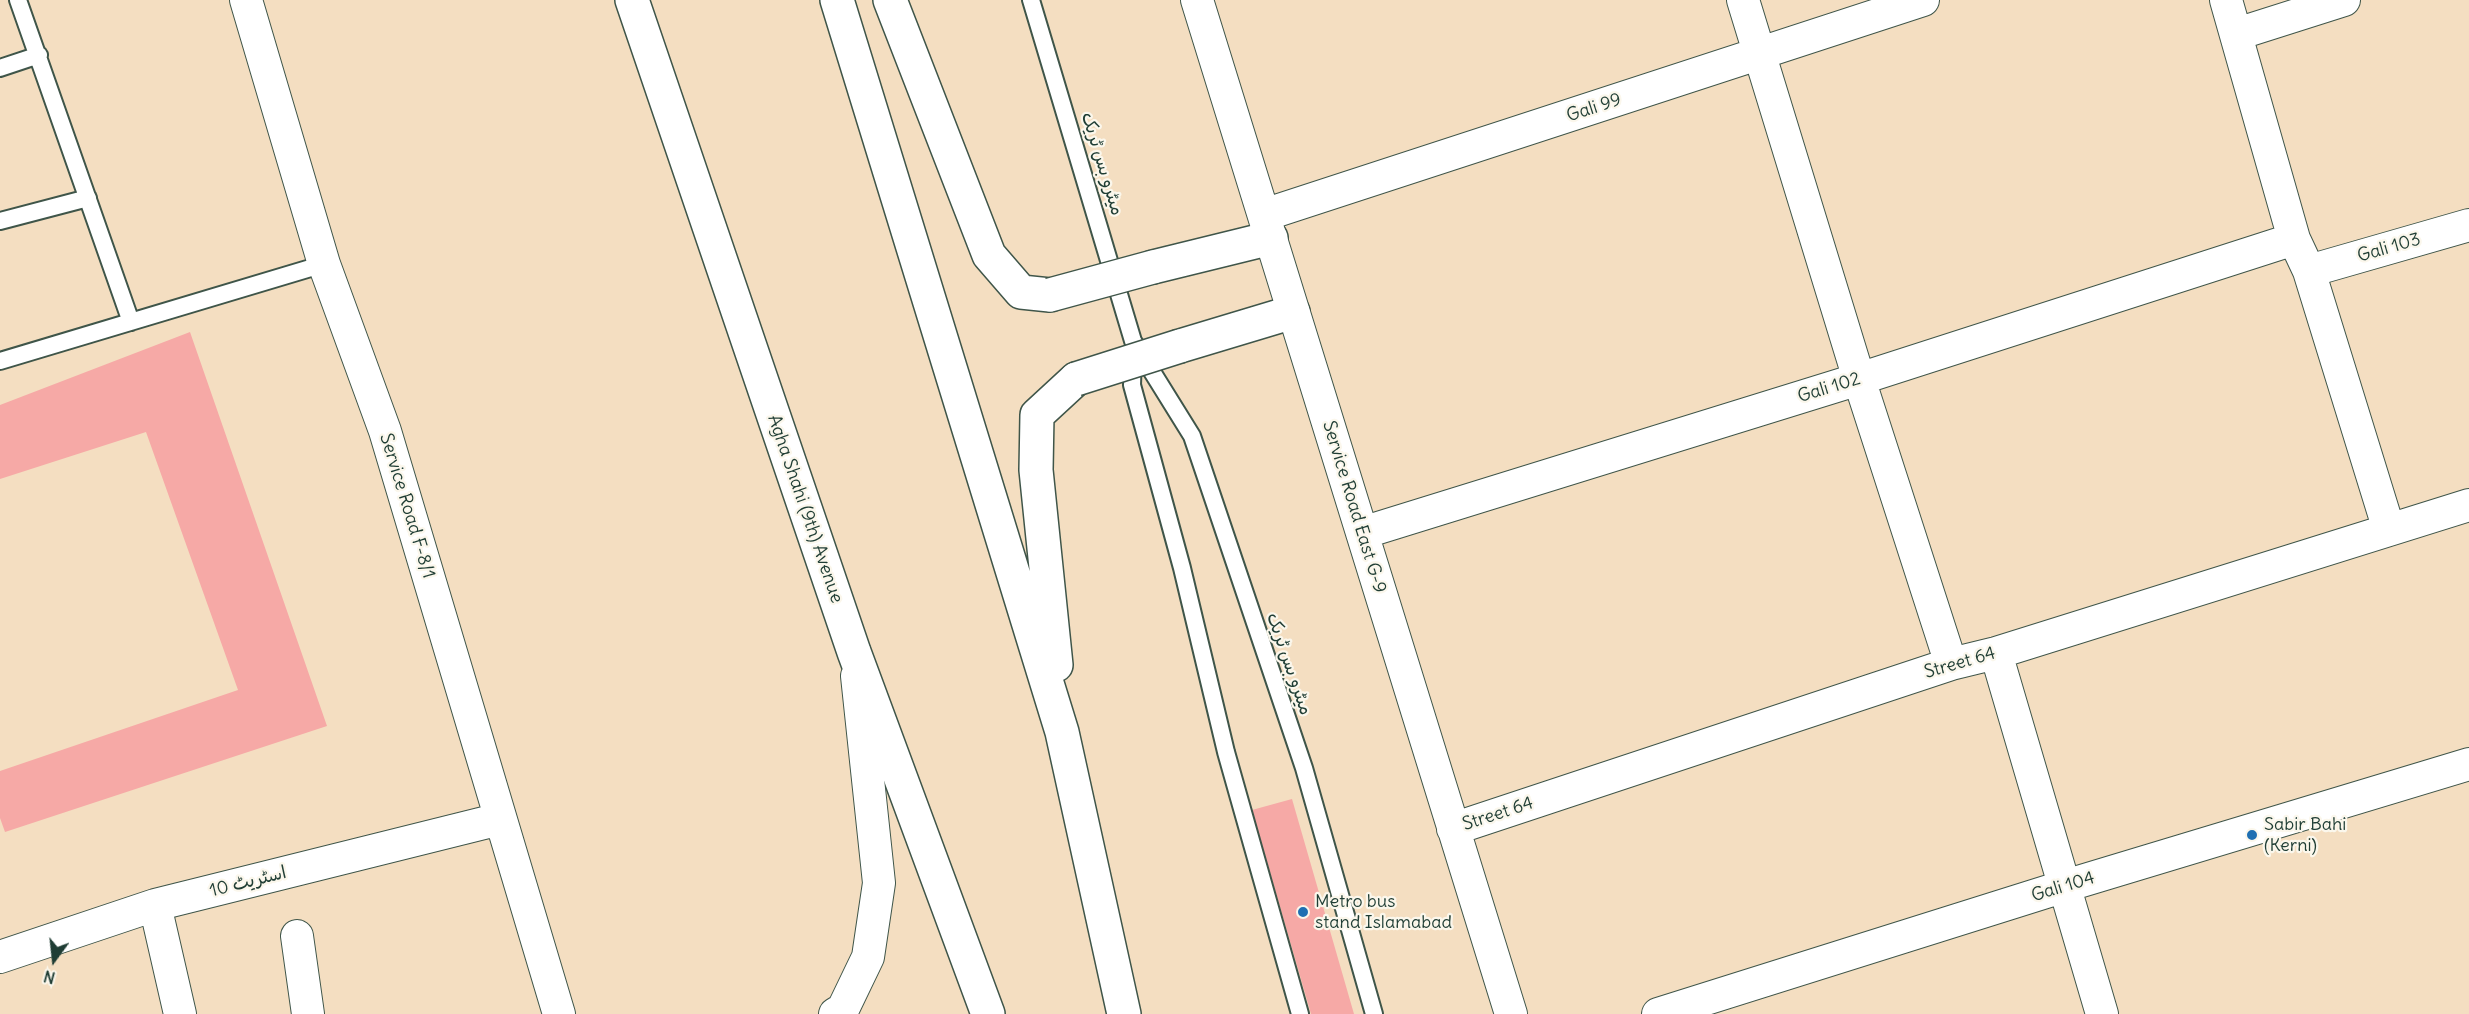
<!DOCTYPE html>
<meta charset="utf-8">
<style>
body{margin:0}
#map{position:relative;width:2469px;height:1014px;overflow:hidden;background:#f4dec1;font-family:Delius,sans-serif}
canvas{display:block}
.north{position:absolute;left:24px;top:930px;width:60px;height:60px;-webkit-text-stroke:4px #fbf7ec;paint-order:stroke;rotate:195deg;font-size:16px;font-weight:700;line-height:24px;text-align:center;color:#1f3d34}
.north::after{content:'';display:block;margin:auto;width:21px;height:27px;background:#1f3d34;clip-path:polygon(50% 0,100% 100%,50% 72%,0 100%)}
</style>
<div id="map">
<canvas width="2469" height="1014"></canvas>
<div class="north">N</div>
</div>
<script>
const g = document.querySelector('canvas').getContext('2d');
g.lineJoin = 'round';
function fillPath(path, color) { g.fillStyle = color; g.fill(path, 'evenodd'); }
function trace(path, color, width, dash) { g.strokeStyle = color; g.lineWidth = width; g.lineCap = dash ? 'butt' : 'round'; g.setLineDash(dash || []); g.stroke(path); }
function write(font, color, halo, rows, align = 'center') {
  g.font = font + ' Delius,"Playpen Sans Arabic",sans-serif'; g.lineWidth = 4.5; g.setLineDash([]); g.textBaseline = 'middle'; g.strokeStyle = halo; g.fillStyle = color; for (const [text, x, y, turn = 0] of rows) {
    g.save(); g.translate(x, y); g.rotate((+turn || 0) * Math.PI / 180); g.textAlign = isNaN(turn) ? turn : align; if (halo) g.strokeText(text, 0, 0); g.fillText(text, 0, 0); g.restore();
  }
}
fillPath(new Path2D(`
 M190,332L327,726L5,832L0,818V771L238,690L146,432L0,479V405Z
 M1292,799L1354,1014H1311L1252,810Z`), '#f6a9a6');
const service = new Path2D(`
 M18,0L131,322
 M1031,0L1133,341L1192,436L1304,768L1374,1014
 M0,68L39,55
 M0,221L88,198
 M1133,357L1132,385L1182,568L1226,752L1300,1014
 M0,361L324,264`);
const minor = new Path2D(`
 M246,0L324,264L385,431L559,1014
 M1197,0L1511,1014
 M1743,0L1859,379L1951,664
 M2226,0L2294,239L2309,271L2389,530
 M2237,34L2344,0
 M1264,215L1923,0
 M2309,271L2469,225
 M1362,533L1859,379L2294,239
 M1996,653L2102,1014
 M1453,829L1951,664L1996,653L2469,505
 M155,905L180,1014
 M297,936L308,1014
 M0,957L155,905L500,819
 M835,1014L843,1009L868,957L879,883L857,676
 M1658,1014L2065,886L2469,764`);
const primary = new Path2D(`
 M632,0L854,652L988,1014
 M837,0L1062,732L1124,1014
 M890,0L989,255L1021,292L1050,295
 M1153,267L1271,238
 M1180,346L1293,312
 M1056,665L1036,470L1037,415L1076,379`);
trace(service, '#3f5549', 20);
trace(minor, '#3f5549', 34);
trace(primary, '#3f5549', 36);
trace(service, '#fff', 16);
trace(minor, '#fff', 32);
trace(primary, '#fff', 33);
const primaryBridge = new Path2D(`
 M1050,295L1153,267
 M1076,379L1180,346`);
trace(primaryBridge, '#3f5549', 36, []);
trace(primaryBridge, '#fff', 33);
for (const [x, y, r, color] of [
 [2252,835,6,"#1f6fb2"],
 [1303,912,6,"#1f6fb2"]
]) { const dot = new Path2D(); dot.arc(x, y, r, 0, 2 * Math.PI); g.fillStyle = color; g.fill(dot); trace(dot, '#fbf7ec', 2); }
write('18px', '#1f3d34', '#fbf7ec', [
 ["Gali 99",1594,108,-18],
 ["میٹرو بس ٹریک",1102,164,73],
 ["Gali 103",2389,248,-16],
 ["Gali 102",1829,388,-17],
 ["Service Road F-8/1",407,506,73],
 ["Service Road East G-9",1354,507,73],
 ["Agha Shahi (9th) Avenue",805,509,71],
 ["Street 64",1960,663,-16],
 ["میٹرو بس ٹریک",1289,664,71],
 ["Street 64",1498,814,-18],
 ["اسٹریٹ 10",248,882,-14],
 ["Gali 104",2063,887,-17]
]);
write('18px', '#1f3d34', '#fbf7ec', [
 ["Sabir Bahi",2264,825],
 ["(Kerni)",2264,846],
 ["Metro bus",1315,902],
 ["stand Islamabad",1315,923]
], 'left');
</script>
